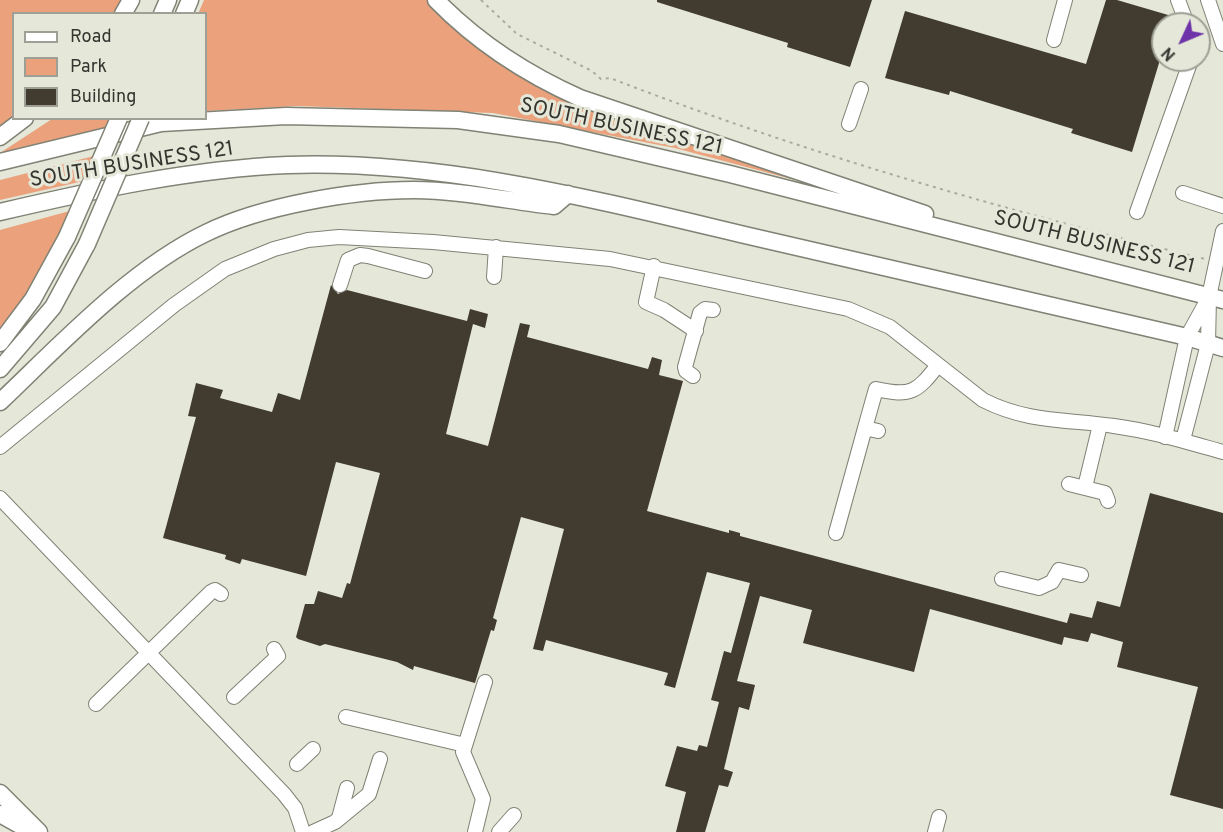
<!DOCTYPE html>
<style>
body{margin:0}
#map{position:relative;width:1223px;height:832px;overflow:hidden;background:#e5e8d9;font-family:Overpass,sans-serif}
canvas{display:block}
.legend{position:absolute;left:12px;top:12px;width:195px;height:108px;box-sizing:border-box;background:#e5e8d9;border:2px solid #9ea095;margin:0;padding:8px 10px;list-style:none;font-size:18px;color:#34352f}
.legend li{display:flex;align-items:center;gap:12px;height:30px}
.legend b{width:30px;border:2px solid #9ea095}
.north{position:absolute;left:1151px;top:12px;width:60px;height:60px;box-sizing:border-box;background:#e5e8d9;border:2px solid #9ea095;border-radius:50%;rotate:226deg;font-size:16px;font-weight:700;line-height:24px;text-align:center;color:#34352f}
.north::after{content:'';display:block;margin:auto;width:21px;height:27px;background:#6e33a9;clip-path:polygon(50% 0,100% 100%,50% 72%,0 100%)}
</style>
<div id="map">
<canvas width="1223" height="832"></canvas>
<ul class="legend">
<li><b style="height:8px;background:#fff"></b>Road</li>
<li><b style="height:16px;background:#eaa17c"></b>Park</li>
<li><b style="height:16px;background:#413b30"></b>Building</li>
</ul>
<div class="north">N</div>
</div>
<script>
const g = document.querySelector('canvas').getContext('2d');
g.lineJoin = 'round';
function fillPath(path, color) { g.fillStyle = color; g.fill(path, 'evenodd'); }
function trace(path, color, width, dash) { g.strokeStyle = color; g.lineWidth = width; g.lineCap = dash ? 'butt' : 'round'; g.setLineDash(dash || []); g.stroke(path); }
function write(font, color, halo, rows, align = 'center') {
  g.font = font + ' Overpass,sans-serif'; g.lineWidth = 6; g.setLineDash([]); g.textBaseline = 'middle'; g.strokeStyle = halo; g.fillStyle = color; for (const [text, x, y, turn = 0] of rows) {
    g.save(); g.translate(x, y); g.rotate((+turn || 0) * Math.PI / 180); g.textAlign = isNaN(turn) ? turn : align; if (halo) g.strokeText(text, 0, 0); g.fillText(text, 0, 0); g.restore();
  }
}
fillPath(new Path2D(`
 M0,0H124L115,13L14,14V118L0,132Z
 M204,0H429L503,61L812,178L810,184L675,148L493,113L297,106L206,111V14H198Z
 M52,119H115L111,126L101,132L0,157V153Z
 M98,155L88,180L0,200V180Z
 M77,209L57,252L0,336V230Z`), '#eaa17c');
fillPath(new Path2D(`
 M657,0H872L850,67L787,47L788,43L657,2Z
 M1106,0H1117L1175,17L1177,24H1163V50L1132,152L1071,133L1073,129L950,91L949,95L885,78L905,11L1086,64Z
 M331,285L338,294L347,290L467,321L470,309L488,314L485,328L473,324L446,434L488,446L520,323L530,325L527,337L648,369L652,357L662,360L659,375L683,381L647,511L729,533V530L740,533V536L1067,623L1070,613L1092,618L1097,601L1120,607L1150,493L1223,513V809L1170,795L1198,687L1117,667L1123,642L1091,633L1088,642L1064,637L1062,645L930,609L914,672L803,643L812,610L760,596L737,681L755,685L749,710L739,707L724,769L733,772L728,787L719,785L705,832H676L686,792L665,786L677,746L697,751L699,745L707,747L719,702L711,700L724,651L731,653L750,583L707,572L675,688L664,685L668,673L546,640L543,651L533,649L564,529L521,517L493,618L497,620L494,631L491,630L475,683L414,666L413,670L397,662L325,644L320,646L298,639L296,637L305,604H314L318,591L342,598L347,583L350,584L380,473L336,462L306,576L242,559L240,564L225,559L226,555L163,538L196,417L188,416L196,383L223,390L220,398L272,412L278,393L300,400Z`), '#413b30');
const minor = new Path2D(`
 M1178,0L1187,24
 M1208,0L1223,44
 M1054,40L1065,0
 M849,124L861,89
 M1183,193L1223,206
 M1137,212L1191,60
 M654,266L646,302L664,310L696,331
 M494,277L496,247
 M340,285L348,260L360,255L368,256L425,271
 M693,376L686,371L685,367L700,313L705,309L713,310
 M878,431L865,428L876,389C911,397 917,392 938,365
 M1165,437L1187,337L1208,299
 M1183,440L1208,344L1209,297L1223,231
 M0,447L174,305L225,269L274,249L308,240L339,237L433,242L610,259L848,309L890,327L983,400C1028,423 1067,419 1114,426C1151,431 1187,442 1223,452
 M1069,484L1105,493L1108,501
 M1085,487L1100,425
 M0,498L284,794L295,808L303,832
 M836,533L865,428
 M1002,579L1039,588L1052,582L1059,570L1081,575
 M234,697L278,656L274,649
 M96,704L211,592L215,590L221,594
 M346,717L465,745
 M297,764L313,749
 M339,818L347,788
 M313,832L335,822L369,794L380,759
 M475,832L483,799L463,752L485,682
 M499,832L514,815
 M935,832L939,817`);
const major = new Path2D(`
 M436,0C478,43 526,74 580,98L925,214
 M123,14L131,0
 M162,14L168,0
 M184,14L190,0
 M0,137L25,118
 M0,162L161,123L286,116L458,120L559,134L730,174L1223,300
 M0,212C94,190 191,169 288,165C444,160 597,200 749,236C894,270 1040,304 1187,337L1223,348
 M0,343L33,299L67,237
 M0,369L53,307L87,244
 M0,402C61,344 131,269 206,233C261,206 353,190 414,190C458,190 510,201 554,206L568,194
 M0,793L39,832
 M0,814L32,832`);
trace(minor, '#7f8274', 16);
trace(major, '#7f8274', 19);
trace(new Path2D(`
 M481,0L517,34L592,71L601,79L610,78C804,153 1003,210 1205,259`), '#a8ab9f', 2, [3, 4.5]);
trace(minor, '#fff', 14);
trace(major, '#fff', 16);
const majorBridge = new Path2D(`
 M67,237L119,118
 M87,244L141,118`);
trace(majorBridge, '#7f8274', 19, []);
trace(majorBridge, '#fff', 16);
write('21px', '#34352f', '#e5e8d9', [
 ["SOUTH BUSINESS 121",621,128,12],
 ["SOUTH BUSINESS 121",132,166,-9],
 ["SOUTH BUSINESS 121",1094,244,14]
]);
</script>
